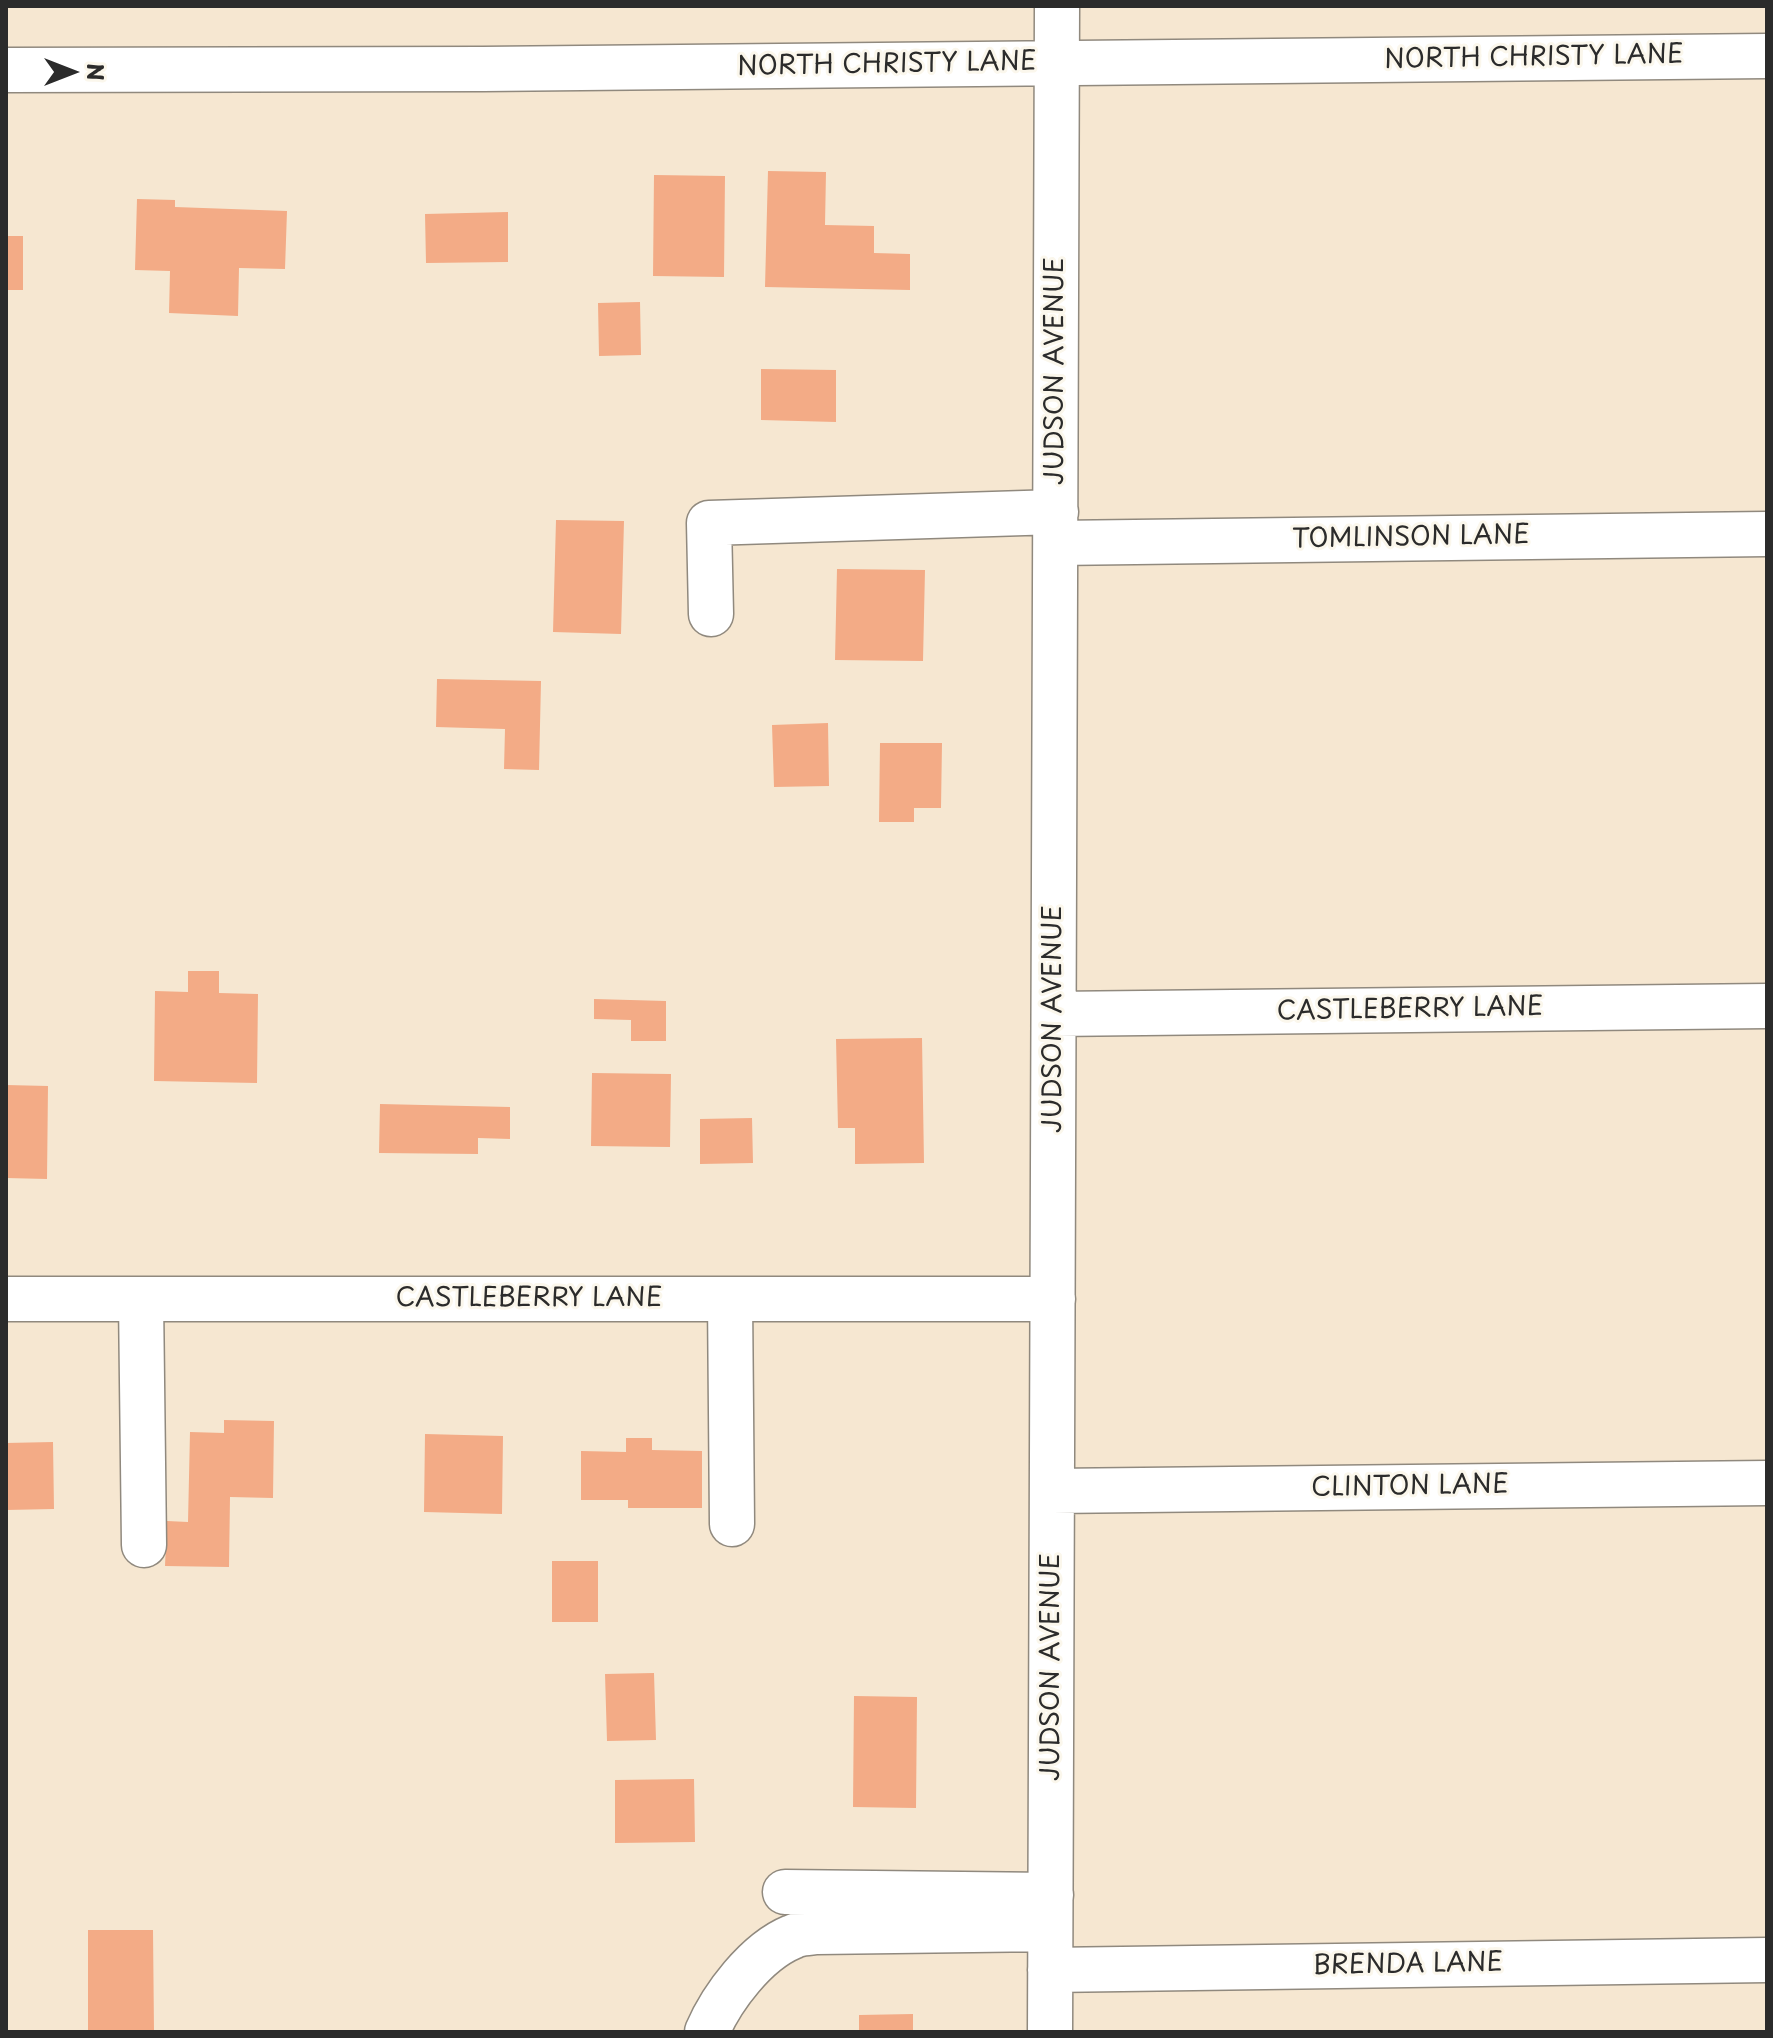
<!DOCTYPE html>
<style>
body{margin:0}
#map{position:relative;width:1773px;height:2038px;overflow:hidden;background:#f6e7d1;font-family:"Playpen Sans",sans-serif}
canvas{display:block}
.frame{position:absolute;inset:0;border:8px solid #2b2b2b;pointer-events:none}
.north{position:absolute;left:32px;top:32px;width:80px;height:80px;-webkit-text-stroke:6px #fbf7ec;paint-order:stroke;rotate:90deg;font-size:22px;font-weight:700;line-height:32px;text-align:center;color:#2b2b2b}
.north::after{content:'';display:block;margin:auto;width:28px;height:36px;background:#2b2b2b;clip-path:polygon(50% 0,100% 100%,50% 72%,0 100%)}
</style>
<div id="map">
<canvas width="1773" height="2038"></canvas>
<div class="frame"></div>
<div class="north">N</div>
</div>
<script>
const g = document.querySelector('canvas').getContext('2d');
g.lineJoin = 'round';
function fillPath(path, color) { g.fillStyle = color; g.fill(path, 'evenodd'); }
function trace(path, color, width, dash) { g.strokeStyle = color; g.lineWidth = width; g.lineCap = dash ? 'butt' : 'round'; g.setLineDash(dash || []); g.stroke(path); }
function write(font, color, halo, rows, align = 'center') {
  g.font = font + ' "Playpen Sans",sans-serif'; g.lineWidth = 6; g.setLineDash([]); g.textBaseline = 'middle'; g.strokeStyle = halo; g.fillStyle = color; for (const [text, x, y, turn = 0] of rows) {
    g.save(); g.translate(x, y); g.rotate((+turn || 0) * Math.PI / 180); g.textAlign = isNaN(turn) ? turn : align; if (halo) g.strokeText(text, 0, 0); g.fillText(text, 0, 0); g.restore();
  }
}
fillPath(new Path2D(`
 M768,171L826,172L825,225L874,226V253L910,254V290L765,287Z
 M654,175L725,176L724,277L653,276Z
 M137,199L175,200V207L287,211L285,269L239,268L238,316L169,313L170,271L135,270Z
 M508,212V262L426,263L425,214Z
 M6,236H23V290H6Z
 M640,302L641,355L599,356L598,303Z
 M761,369L836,370V422L761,420Z
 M556,520L624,521L621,634L553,632Z
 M837,569L925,570L923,661L835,660Z
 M437,679L541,681L539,770L504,769L505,729L436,727Z
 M828,723L829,786L774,787L772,725Z
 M880,743H942L941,808H914V822H879Z
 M188,971H219V993L258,994L257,1083L154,1081L155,991L188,992Z
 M594,999L666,1001V1041H631V1020L594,1019Z
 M922,1038L924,1163L855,1164V1128H838L836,1039Z
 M592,1073L671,1074L670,1147L591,1146Z
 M6,1085L48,1086L47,1179L6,1178Z
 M380,1104L510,1107V1139L478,1138V1154L379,1153Z
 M752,1118L753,1163L700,1164V1119Z
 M224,1420L274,1421L273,1498L230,1497L229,1567L165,1566L167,1521L188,1522L190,1432L224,1433Z
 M425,1434L503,1436L502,1514L424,1512Z
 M626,1438H652V1450L702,1451V1508H628V1500H581V1451L626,1452Z
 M53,1442L54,1509L6,1510V1443Z
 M552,1561H598V1622H552Z
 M654,1673L656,1740L607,1741L605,1674Z
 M854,1696L917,1697L916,1808L853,1807Z
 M694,1779L695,1842L615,1843V1780Z
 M88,1930H153L154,2032H88Z
 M913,2014V2032H859V2015Z`), '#f3ab86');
const minor = new Path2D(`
 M6,70L483,69L1767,56
 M1056,543L1767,534
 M711,614L709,523L1056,512
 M1054,1014L1767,1006
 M6,1299H1053
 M141,1299L144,1545
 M730,1299L732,1524
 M1053,1491L1767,1483
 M785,1892L1051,1895
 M1050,1970L1767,1960
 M707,2032C722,1997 756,1952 792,1937C799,1933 809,1933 817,1932L1050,1929
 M1050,2032L1057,6`);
trace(minor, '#90897e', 47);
trace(minor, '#fff', 44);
write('26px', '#2b2b2b', '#fbf7ec', [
 ["NORTH CHRISTY LANE",1534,58,-1],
 ["NORTH CHRISTY LANE",887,65,-1],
 ["JUDSON AVENUE",1056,371,-90],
 ["TOMLINSON LANE",1411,538,-1],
 ["CASTLEBERRY LANE",1410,1010,-1],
 ["JUDSON AVENUE",1054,1019,-90],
 ["CASTLEBERRY LANE",529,1299],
 ["CLINTON LANE",1410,1487,-1],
 ["JUDSON AVENUE",1052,1667,-90],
 ["BRENDA LANE",1408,1965,-1]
]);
</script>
